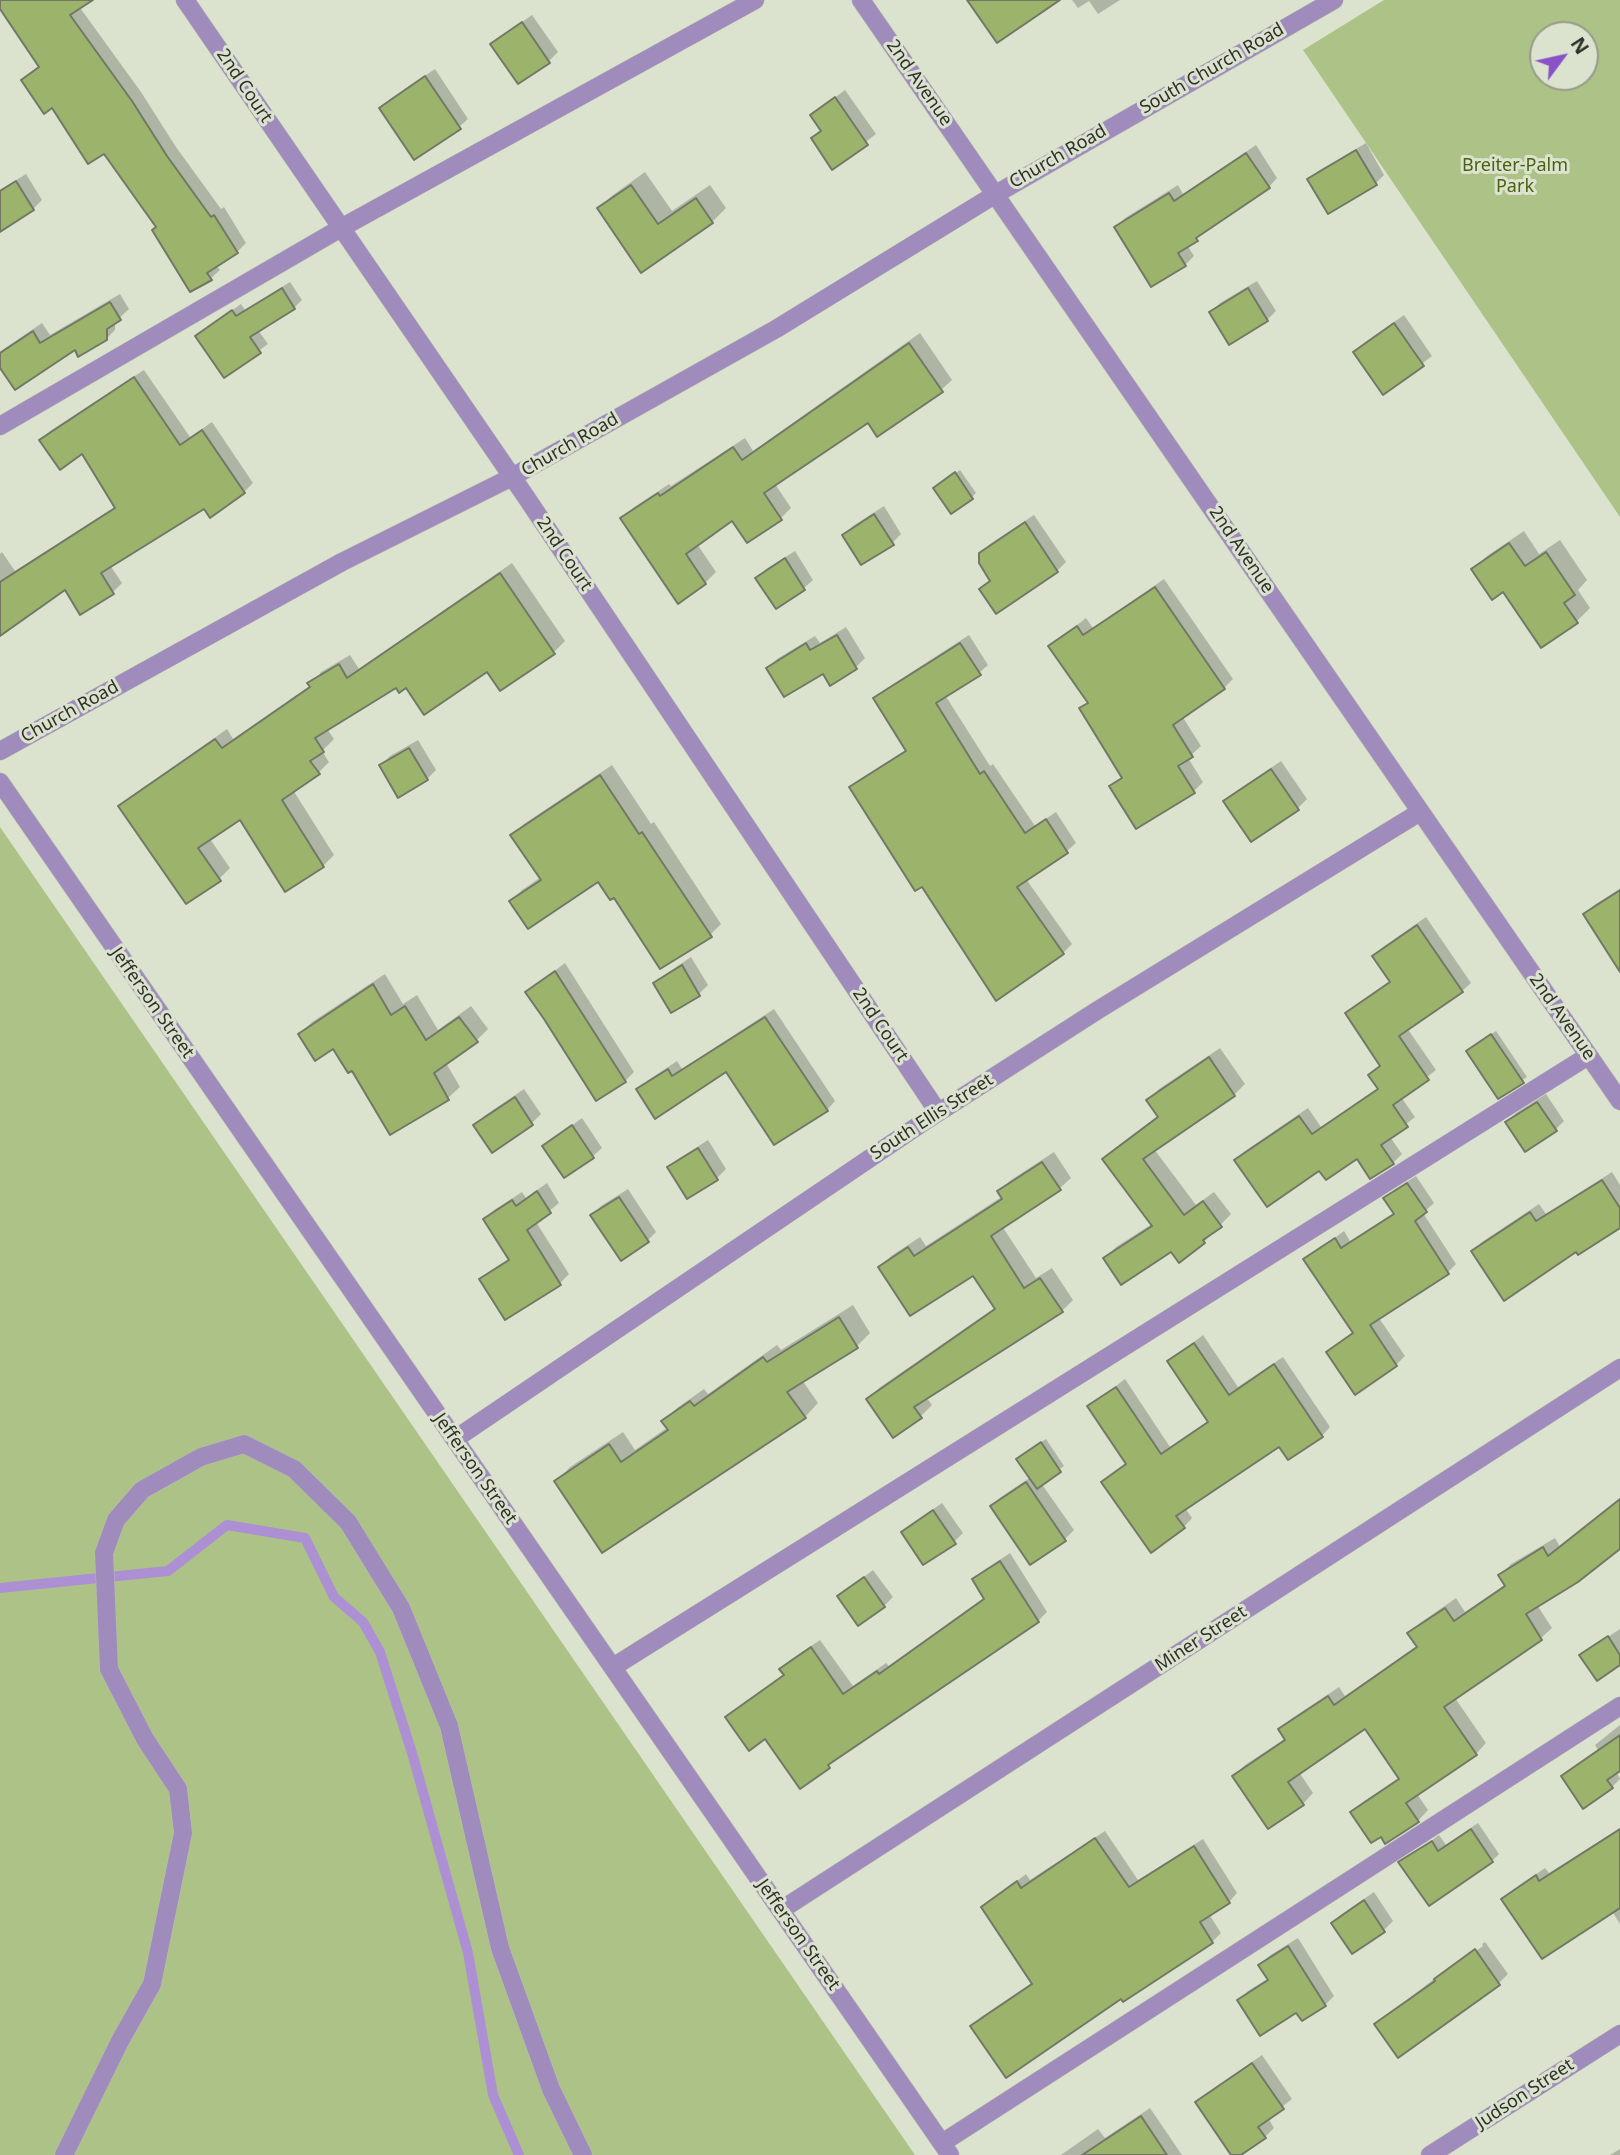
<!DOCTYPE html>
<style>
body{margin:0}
#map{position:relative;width:1620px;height:2155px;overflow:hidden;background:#dbe3cf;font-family:"Noto Sans",sans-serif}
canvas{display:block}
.north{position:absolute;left:1529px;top:21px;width:70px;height:70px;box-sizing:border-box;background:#dbe3cf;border:2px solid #969c8d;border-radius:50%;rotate:57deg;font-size:19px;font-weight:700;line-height:28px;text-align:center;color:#2e3129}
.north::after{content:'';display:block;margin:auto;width:24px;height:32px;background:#8a51c8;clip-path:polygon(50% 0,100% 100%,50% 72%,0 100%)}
</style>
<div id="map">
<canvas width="1620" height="2155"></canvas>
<div class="north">N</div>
</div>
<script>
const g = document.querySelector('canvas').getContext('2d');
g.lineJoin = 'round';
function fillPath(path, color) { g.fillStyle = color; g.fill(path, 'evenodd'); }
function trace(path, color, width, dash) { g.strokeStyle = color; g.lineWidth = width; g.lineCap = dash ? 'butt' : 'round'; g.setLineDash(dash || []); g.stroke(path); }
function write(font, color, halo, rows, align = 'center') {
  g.font = font + ' "Noto Sans",sans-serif'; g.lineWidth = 6; g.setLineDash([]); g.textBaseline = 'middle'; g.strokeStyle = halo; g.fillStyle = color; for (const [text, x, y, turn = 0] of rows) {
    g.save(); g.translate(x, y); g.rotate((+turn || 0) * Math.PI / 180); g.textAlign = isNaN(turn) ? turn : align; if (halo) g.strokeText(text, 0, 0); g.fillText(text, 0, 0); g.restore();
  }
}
fillPath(new Path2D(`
 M1384,0H1620V517L1303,50ZM1585,35V77H1543V35Z
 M0,827L915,2155H0Z`), '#adc286');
fillPath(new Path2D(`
 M0,0H78V5L141,92L176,147L221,209L224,207L246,243L237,252L216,265L220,270L211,278L157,226L104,152L23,80L40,65L0,6Z
 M1072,0H1120L1098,14L1089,1L1078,8Z
 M532,15L558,52L549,61L493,44L502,36Z
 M435,69L468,119L459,127L381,108L390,99Z
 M845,90L876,134L833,167L813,138L822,129L812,115Z
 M1366,143L1384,175L1376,183L1309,180L1318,171Z
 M1256,145L1277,178L1269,187L1187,245L1194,256L1185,265L1116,227L1125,218L1178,185L1183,194Z
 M645,172L672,211L710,185L726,208L712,222L641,271L599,208L613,195Z
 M26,174L42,200L33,209L0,215V190Z
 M1257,281L1276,311L1267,320L1211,312L1220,303Z
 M290,282L302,300L294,308L258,330L268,344L224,376L197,336L241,304L245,310Z
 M120,294L129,309L115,322V330L106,339L0,364V353L4,349L42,323L50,335Z
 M1404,315L1432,356L1384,393L1355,352L1364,343Z
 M920,333L952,380L941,390L868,421L775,484L791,508L781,518H733L697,544L716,572L705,583L623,519L633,508L669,484L671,486L745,438L753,451Z
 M144,370L190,437L212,422L253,483L244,492L204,507L110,565L122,583L113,592L65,588L0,633V554L2,552L15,571L116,506L83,452L41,440L50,431Z
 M960,470L976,493L972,497L939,484Z
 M884,506L901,534L892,543L844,535L853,526Z
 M1034,515L1066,562L1057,571L981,589L991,579L980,554L990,544Z
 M1524,531L1539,554L1560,540L1587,580L1578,590L1590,608L1576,622L1504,590L1473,570L1487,556Z
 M795,551L813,580L804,588L776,607L758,578L766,569Z
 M512,563L565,641L554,652L488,669L397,686L327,729L334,739L322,751L329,762L318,773L293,790L334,855L323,866L241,818L210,839L230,868L219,879L121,807L132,796L227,729L233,739L311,685L321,672L350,655L359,669Z
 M1164,579L1233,679L1224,688L1182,716L1201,746L1188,758L1203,782L1194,791L1137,827L1111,786L1123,776L1082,708L1089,701L1050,646L1086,618L1093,628Z
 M846,627L865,658L856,667L830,683L823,671L768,668L777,659L815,636L820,643Z
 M969,635L988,665L979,673L945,695L990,766L993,764L1035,826L1056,812L1076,843L1067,851L1026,879L1072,944L1063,953L922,884L851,788L860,779L907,749L876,698L884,690Z
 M418,740L436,770L427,779L381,765L390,756Z
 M1281,761L1307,799L1298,808L1226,801L1235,792Z
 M612,765L651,824L654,822L721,924L710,935L615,895L598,879L511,901L522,890L541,877L513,835L524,824Z
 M1620,889V969L1586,914L1594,905Z
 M1426,917L1471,983L1462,991L1407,1028L1436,1070L1401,1097L1415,1117L1390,1137L1402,1154L1393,1163L1371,1177L1357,1157L1320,1169L1236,1160L1245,1151L1308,1108L1321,1127L1379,1088L1370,1075L1381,1064L1347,1013L1391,980L1374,956L1383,947Z
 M691,957L708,985L699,994L672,1011L655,984L664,975Z
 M565,963L634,1072L625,1081L527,992Z
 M385,974L403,1004L417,995L438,1030L471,1006L488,1029L476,1041L446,1063L460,1087L448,1098L391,1133L353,1069L334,1047L300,1034L312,1022Z
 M774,1009L835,1101L827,1110L727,1070L638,1090L647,1081L677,1061L682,1069Z
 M1496,1031L1527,1077L1499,1096L1473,1047Z
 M1220,1048L1245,1084L1234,1095L1154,1149L1196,1205L1214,1192L1231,1214L1204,1242L1172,1250L1105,1258L1116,1247L1152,1224L1104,1159L1115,1148L1159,1115L1148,1100L1159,1089Z
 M524,1089L541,1114L532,1123L492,1150L475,1125L484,1116Z
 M1546,1094L1564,1121L1555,1130L1507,1122L1516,1113Z
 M582,1118L602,1148L593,1156L564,1175L544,1146Z
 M708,1140L726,1169L717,1178L669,1168L678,1159Z
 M1054,1152L1071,1178L1059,1189L1002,1226L1036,1278L1052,1268L1073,1300L1062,1311L926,1397L932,1405L921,1416L868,1399L879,1388L996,1307L974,1274L880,1267L891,1256L920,1237L926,1246L1003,1196L1000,1191L1011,1180Z
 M1612,1172L1620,1185V1226L1576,1250L1473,1251L1482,1242L1539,1204L1546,1214Z
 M1416,1176L1434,1203L1423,1213L1456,1264L1448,1272L1379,1318L1405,1356L1396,1365L1355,1392L1329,1352L1354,1331L1305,1260L1344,1231L1350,1241L1395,1212L1386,1198L1394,1190Z
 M547,1183L559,1203L536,1222L569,1274L560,1283L505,1318L481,1280L490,1271L510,1258L485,1219L494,1210L522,1192L526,1198Z
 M628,1189L656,1232L647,1241L593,1215L601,1206Z
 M853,1305L870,1333L857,1346L802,1380L818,1403L805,1417L557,1481L570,1467L623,1432L635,1450L668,1427L664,1421L677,1408L704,1389L708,1394L777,1345L781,1350Z
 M1203,1335L1238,1387L1283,1357L1330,1427L1322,1436L1279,1444L1185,1508L1192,1518L1184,1527L1103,1483L1127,1463L1089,1407L1125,1379L1170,1447L1209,1421L1169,1361Z
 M1046,1439L1064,1466L1041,1483L1074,1530L1065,1539L992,1506L1001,1497L1031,1477L1022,1455Z
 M1620,1499V1547L1537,1605L1552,1628L1541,1638L1455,1698L1486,1743L1476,1754L1417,1794L1428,1810L1418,1821L1381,1834L1352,1812L1363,1802L1400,1777L1366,1727L1299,1772L1313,1793L1303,1804L1234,1776L1245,1765L1286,1738L1280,1729L1291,1719L1339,1687L1345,1696L1418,1645L1409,1633L1420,1623L1456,1598L1465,1612L1506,1584L1501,1575L1511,1564L1555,1538L1560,1547Z
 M942,1503L963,1533L954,1542L903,1533L912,1524Z
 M1010,1553L1047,1612L1038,1621L838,1757L801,1786L765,1737L727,1718L785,1674L781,1669L790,1660L820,1640L853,1686L886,1663L889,1666L985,1597L974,1579L983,1571Z
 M873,1570L893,1597L884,1606L839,1596Z
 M1620,1629V1663L1585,1652Z
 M1620,1725V1769L1616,1771L1620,1779L1612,1787L1563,1776L1598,1750L1595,1745Z
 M1478,1823L1499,1854L1492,1861L1401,1863L1439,1835L1446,1845Z
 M1620,1828V1924L1612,1911L1504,1899L1513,1890L1545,1868L1549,1873Z
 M1105,1831L1138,1880L1203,1839L1237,1893L1229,1902L1209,1914L1221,1933L1212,1942L1121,1997L972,2026L981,2017L1033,1982L983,1907L1026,1874L1030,1880Z
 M1374,1892L1393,1921L1384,1930L1352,1952L1333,1923L1342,1914Z
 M1298,1938L1334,1996L1325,2005L1302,2019L1297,2010L1239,2000L1248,1991L1269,1978L1260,1965L1269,1956Z
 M1485,1942L1508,1974L1499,1983L1398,2055L1376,2024L1443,1972L1445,1973L1483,1946L1482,1944Z
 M1262,2055L1292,2099L1268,2118L1274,2128L1265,2137L1237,2155H1233L1197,2103L1206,2094Z
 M1150,2108L1182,2155H1061L1098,2129L1105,2138Z
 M1620,2149V2155H1610Z`), '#0003');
trace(new Path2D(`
 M0,1588L168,1571L227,1525L305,1538L334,1597L363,1622L380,1652L412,1753L468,1953L493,2095L519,2155`), '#ac90d3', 10);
const building = new Path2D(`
 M0,0H93L70,15L132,101L167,156L211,217L214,215L238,253L207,273L212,280L190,292L152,230L156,227L104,154L88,164L52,108L44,114L21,80L39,67L0,9Z
 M967,0H1060L997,43Z
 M522,22L550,63L518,84L490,44Z
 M425,76L461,129L414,160L379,108Z
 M835,97L868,145L832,170L811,138L821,131L810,115Z
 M1356,150L1377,185L1328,214L1307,179Z
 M1246,153L1270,188L1196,238L1198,241L1178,253L1186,266L1151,287L1114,227L1169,193L1174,201Z
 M16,181L34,210L0,232V191Z
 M631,185L658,224L696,198L713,223L641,273L597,208Z
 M282,288L295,309L250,337L261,353L224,378L195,336L232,310L236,316Z
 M1248,288L1268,321L1229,345L1209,312Z
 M110,302L121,320L107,329V340L78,357L75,350L15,390L0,368V353L33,331L40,343Z
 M1394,323L1424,366L1383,395L1353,352Z
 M909,343L943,392L877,437L868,423L764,493L782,520L747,543L732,521L686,554L706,584L678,604L620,518L658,493L660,496L733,447L742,460Z
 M134,377L180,445L202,430L245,493L210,518L204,509L101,573L114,594L80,615L65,590L0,636V582L115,508L82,454L60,470L39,440Z
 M955,472L973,499L951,514L933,488Z
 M874,514L894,545L861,565L842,535Z
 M1025,522L1058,572L996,614L979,589L990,581L979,563V553Z
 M1509,543L1525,566L1546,552L1575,595L1564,603L1578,623L1541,648L1503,592L1492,600L1471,569Z
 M785,558L805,590L776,609L755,578Z
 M500,573L555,654L500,691L487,672L424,715L406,688L399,693L396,688L315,738L324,752L310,761L320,774L282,800L324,867L285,892L240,820L198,848L221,881L186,904L118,806L215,739L222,748L310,687L307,683L339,664L347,678Z
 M1155,587L1225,689L1173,725L1193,757L1178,766L1195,793L1136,829L1109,786L1122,778L1079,708L1088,703L1048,646L1077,626L1083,635Z
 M837,635L857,669L830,686L823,674L784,697L766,668L806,643L810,650Z
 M960,643L981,675L936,703L980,774L984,771L1025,833L1046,819L1068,853L1017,887L1064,954L996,1001L922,887L915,891L849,787L906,751L873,698Z
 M409,748L428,780L398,798L379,765Z
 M1271,769L1299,810L1251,842L1223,801Z
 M600,775L639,834L642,832L712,937L660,969L614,898L610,900L598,882L528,929L509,901L541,880L510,835Z
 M1620,890V972L1583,914Z
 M1417,925L1463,992L1399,1036L1429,1080L1393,1105L1408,1127L1381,1145L1394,1164L1370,1179L1357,1159L1326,1180L1319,1171L1267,1207L1234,1160L1299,1116L1312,1134L1378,1089L1368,1075L1380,1066L1345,1013L1390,982L1372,956Z
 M682,965L700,996L671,1013L653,983Z
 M555,971L626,1082L596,1101L544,1019L525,992Z
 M373,984L391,1015L405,1006L426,1040L459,1017L478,1042L434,1073L449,1100L390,1135L352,1071L348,1073L333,1049L315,1061L298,1034Z
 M765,1017L828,1111L774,1145L726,1072L655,1119L636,1089L668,1069L672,1076Z
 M1491,1034L1524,1083L1498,1099L1466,1051Z
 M1209,1057L1235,1096L1143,1159L1184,1215L1203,1201L1222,1227L1203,1240L1205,1243L1179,1263L1171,1252L1121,1285L1103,1258L1152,1226L1102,1159L1158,1117L1146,1100Z
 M515,1097L533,1125L492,1153L473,1125Z
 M1537,1102L1557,1131L1525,1152L1505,1122Z
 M572,1125L594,1158L564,1178L542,1146Z
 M698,1148L718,1180L687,1199L667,1167Z
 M1042,1162L1061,1190L991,1236L1024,1288L1040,1278L1063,1312L914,1407L922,1418L893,1438L866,1399L995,1309L973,1276L910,1316L878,1267L908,1247L914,1256L1002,1199L997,1191Z
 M1602,1180L1620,1208V1228L1578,1255L1576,1252L1504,1301L1471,1251L1530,1212L1536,1221Z
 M1407,1183L1427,1212L1415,1221L1449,1274L1370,1325L1397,1366L1355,1395L1326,1352L1353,1333L1303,1259L1335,1238L1341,1248L1394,1214L1383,1198Z
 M537,1191L551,1213L527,1230L561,1285L505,1320L479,1279L509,1260L483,1219L512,1200L516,1206Z
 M619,1197L649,1242L621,1261L590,1215Z
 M839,1317L858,1348L787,1392L806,1418L602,1553L554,1481L609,1444L621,1462L668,1430L661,1421L690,1401L694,1406L763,1357L767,1362Z
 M1194,1343L1229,1395L1274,1364L1323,1437L1288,1460L1279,1447L1176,1516L1185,1528L1151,1553L1101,1482L1126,1464L1087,1406L1116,1387L1161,1454L1208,1422L1167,1361Z
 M1041,1442L1061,1472L1037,1489L1016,1459Z
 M1026,1482L1066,1541L1030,1565L990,1506Z
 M1620,1499V1549L1578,1582L1526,1614L1542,1640L1444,1707L1477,1755L1406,1803L1419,1822L1385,1844L1381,1837L1371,1843L1350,1812L1399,1779L1365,1729L1288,1782L1304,1805L1268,1829L1232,1776L1285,1740L1278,1729L1328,1696L1334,1705L1417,1647L1407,1633L1445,1608L1454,1621L1505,1586L1498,1575L1543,1547L1548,1556Z
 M933,1510L956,1544L923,1565L901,1532Z
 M1000,1561L1039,1622L828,1765L830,1768L800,1789L765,1739L749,1751L725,1717L784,1675L779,1669L811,1647L843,1694L877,1671L879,1674L984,1599L972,1579Z
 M864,1577L885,1607L858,1626L837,1596Z
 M1608,1636L1620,1655V1665L1597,1681L1579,1655Z
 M1620,1735V1771L1607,1780L1613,1788L1583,1809L1561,1776Z
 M1471,1829L1493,1862L1429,1906L1398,1862L1432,1841L1438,1851Z
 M1620,1829V1908L1542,1959L1501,1899L1536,1875L1539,1881Z
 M1095,1838L1129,1887L1194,1846L1230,1903L1200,1922L1213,1943L1123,2002L1121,1999L1006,2078L970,2026L1032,1984L981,1907L1017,1881L1021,1888Z
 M1364,1900L1385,1932L1352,1954L1331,1923Z
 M1288,1946L1326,2006L1302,2021L1296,2013L1260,2036L1237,2000L1268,1980L1258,1965Z
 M1475,1949L1500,1985L1398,2058L1374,2024L1435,1981L1434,1979Z
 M1252,2063L1284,2109L1258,2127L1266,2138L1241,2155H1231L1195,2102Z
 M1141,2116L1167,2155H1082Z`);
fillPath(building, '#9bb36b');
trace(building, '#717865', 2);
const minor = new Path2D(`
 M185,0L526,497L938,1112
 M861,0L1620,1101
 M0,426L341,228L755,0
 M0,751L342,562L512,477L776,329L996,194L1334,0
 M0,782L950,2155
 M455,1439L925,1121L1098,1010L1420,812
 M613,1667L1588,1056
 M781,1910L1620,1368
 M942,2143L1620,1706
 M64,2155L120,2041L152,1984L183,1833L178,1789L145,1739L109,1669L104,1553L116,1520L142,1490L201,1457L244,1444L294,1469L348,1522L401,1608L449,1726L500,1948L551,2089L583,2155
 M1430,2155L1620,2034`);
trace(minor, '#b8bfae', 19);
trace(minor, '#9f8cbc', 18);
write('18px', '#2e3129', '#dbe3cf', [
 ["South Church Road",1212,69,-30],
 ["2nd Avenue",919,83,55],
 ["2nd Court",244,86,56],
 ["Church Road",1058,157,-30],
 ["Church Road",570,445,-30],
 ["2nd Avenue",1241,550,56],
 ["2nd Court",564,554,56],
 ["Church Road",70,712,-29],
 ["Jefferson Street",152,1003,55],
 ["2nd Avenue",1562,1017,55],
 ["2nd Court",880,1025,56],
 ["South Ellis Street",932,1117,-33],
 ["Jefferson Street",475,1469,55],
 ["Miner Street",1201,1639,-33],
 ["Jefferson Street",798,1935,55],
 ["Judson Street",1525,2094,-33]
]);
write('18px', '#4b6011', '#dbe3cf', [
 ["Breiter-Palm",1515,166],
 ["Park",1515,187]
]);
</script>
